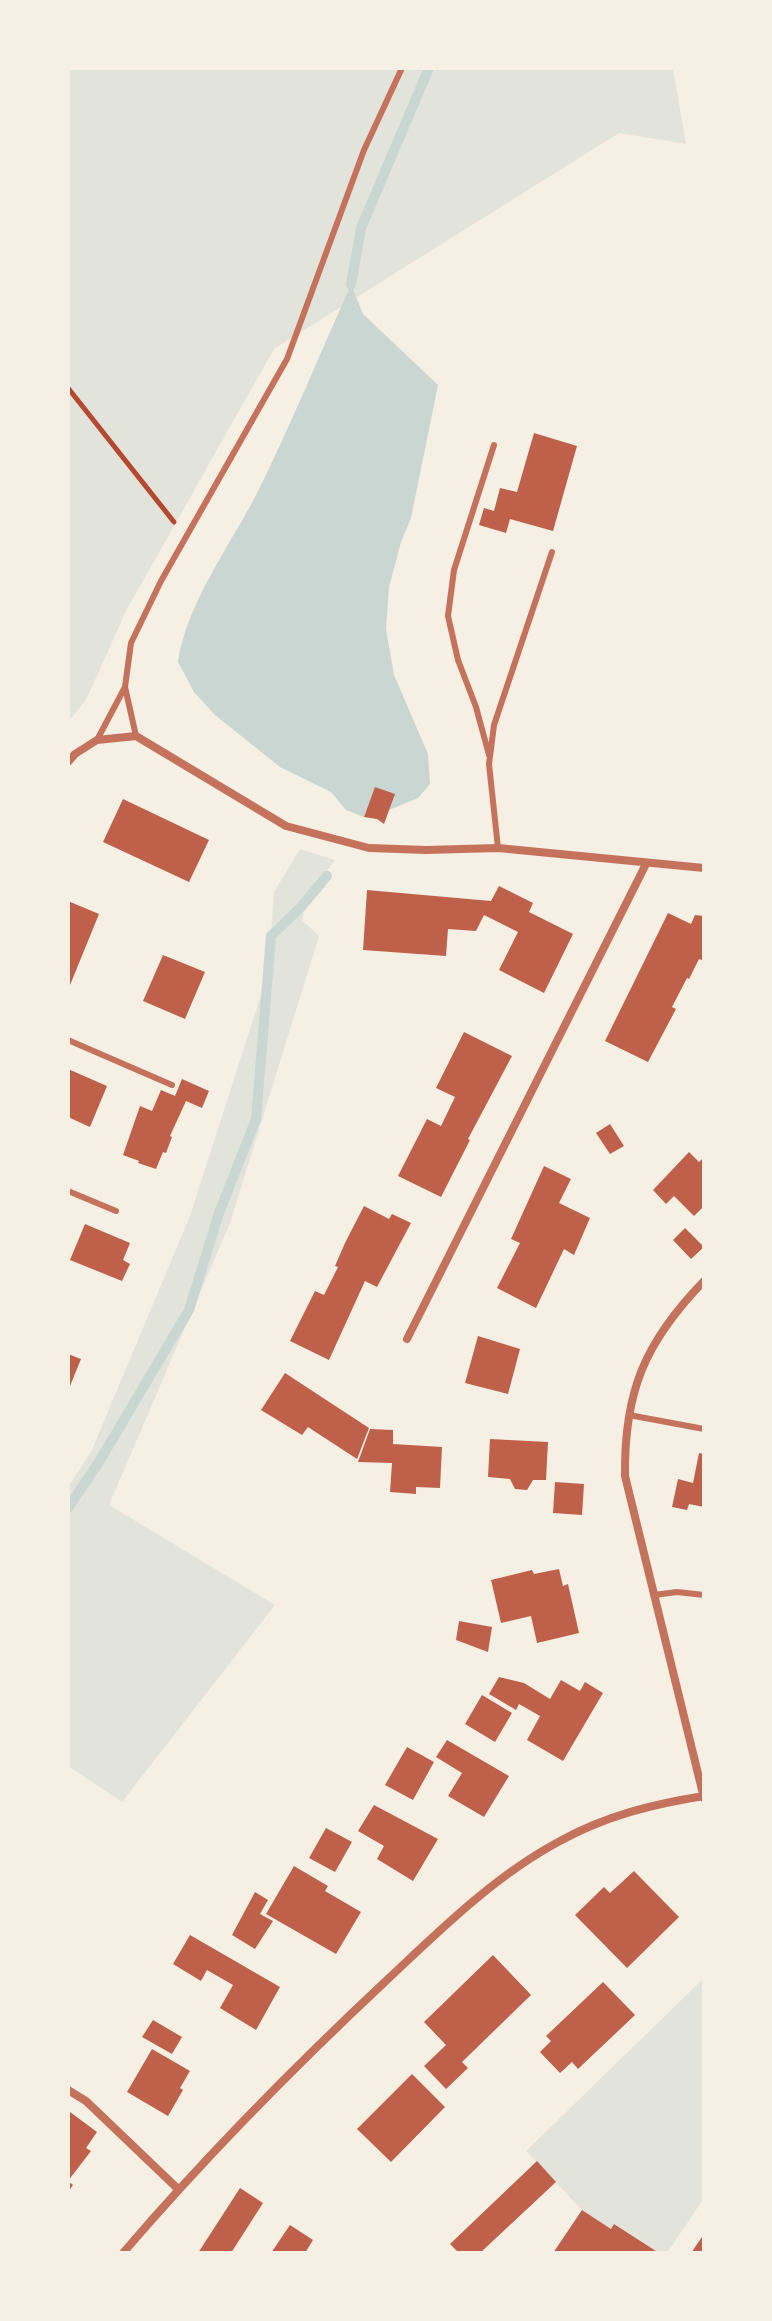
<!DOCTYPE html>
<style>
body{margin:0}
#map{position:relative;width:772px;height:2321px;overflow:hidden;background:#f6efe4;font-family:Raleway,sans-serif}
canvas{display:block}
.frame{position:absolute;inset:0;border:70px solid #f6efe4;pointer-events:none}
</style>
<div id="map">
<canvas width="772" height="2321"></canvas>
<div class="frame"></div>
</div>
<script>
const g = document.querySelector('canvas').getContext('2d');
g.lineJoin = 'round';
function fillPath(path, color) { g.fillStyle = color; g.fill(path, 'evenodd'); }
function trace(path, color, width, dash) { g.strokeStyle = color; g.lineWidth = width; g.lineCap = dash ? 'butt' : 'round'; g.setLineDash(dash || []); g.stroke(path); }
fillPath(new Path2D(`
 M68,68H673L686,144L619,133L274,349L126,611L86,700L68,722Z
 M300,849L335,860L307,897L302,920L319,936L230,1223L109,1505L275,1605L122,1802L68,1766V1487L91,1452L190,1216L268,973L274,892Z
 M704,1978V2198L667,2253H659L615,2224L611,2229L582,2210L526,2151Z`), '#e2e4dc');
fillPath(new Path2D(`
 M351,285L363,314L438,385L411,518L401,542L389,587L386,629L394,675L428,754L430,784L418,798L389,810L376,787L364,817L346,810L331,792L280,767L215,715L194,692L178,662C186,605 229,547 255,497C290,428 319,355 351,285Z`), '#c9d6d2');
trace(new Path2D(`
 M351,285L361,228L429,68
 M68,1508L99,1462L189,1310L219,1213L256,1119L271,936L301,907L327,876`), '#c9d6d2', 10);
fillPath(new Path2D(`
 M534,433L577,446L553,531L510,519L506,533L479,525L484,508L494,511L500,488L517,492Z
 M375,787L395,794L384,824L377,819L364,817Z
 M123,799L209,840L189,882L103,842Z
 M499,886L533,903L529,912L573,934L544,993L499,970L518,932L484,915L476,931L448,929L446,956L363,950L367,890L491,901Z
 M68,901L99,914L68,990Z
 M668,913L691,924L695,915L704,916V961L699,959L689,979L687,978L672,1007L676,1009L648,1062L605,1041Z
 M163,955L205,972L185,1019L143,1001Z
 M464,1032L512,1056L468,1139L470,1140L441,1197L398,1176L427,1119L441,1126L455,1097L436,1088Z
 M68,1069L107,1086L90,1127L68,1117Z
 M182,1079L209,1091L202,1108L186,1101L170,1136L172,1137L166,1153L163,1152L156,1169L138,1163L139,1161L123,1155L140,1106L152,1111L161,1090L175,1096Z
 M610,1124L624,1146L610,1154L596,1133Z
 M689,1152L699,1162L704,1157V1206L694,1216L674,1196L666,1204L653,1190Z
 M544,1166L571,1179L559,1203L590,1218L574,1255L564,1249L536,1308L497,1288L520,1243L511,1239Z
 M364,1206L389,1219L392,1214L411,1223L377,1287L365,1281L329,1360L290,1341L315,1291L324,1295L338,1267L335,1266L345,1243Z
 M85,1224L130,1243L123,1260L130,1264L122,1281L70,1260Z
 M685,1228L704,1247L691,1259L673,1240Z
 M478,1336L520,1349L508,1394L465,1383Z
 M68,1354L81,1359L68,1391Z
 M285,1373L369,1428L357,1459L308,1427L302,1435L261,1410Z
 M370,1429L393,1430V1444L442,1447L440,1488L416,1487V1494L390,1492L392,1463L358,1462Z
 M490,1439L548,1442L546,1480H533L527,1490L515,1489L510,1479L488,1477Z
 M699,1453L704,1454V1507L689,1504L687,1510L672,1507L678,1479L693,1483Z
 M555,1482L584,1484L582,1515L553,1513Z
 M559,1569L563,1586L568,1584L579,1633L537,1643L531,1616L501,1623L491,1580L532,1570L534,1574Z
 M459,1621L492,1627L488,1652L456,1640Z
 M499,1677L524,1683L550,1699L561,1680L580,1691L585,1682L603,1693L563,1761L527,1740L540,1716L519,1704L516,1710L489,1694Z
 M482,1695L512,1713L495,1742L465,1724Z
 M447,1740L509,1776L484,1817L448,1796L462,1773L436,1757Z
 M407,1747L434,1762L413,1800L385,1785Z
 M374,1805L438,1839L413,1881L377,1859L384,1846L358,1831Z
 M326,1828L352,1842L335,1872L309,1858Z
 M294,1866L328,1886L325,1891L361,1912L336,1954L266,1914Z
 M634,1871L679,1917L627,1968L575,1915L604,1887L610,1893Z
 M255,1892L268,1900L260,1914L273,1921L255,1949L232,1935Z
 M190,1935L280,1987L256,2030L220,2008L233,1985L207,1970L201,1981L173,1964Z
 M493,1955L531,1995L462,2062L468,2068L446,2089L424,2066L446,2045L424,2022Z
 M603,1982L635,2015L578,2069L572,2062L560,2073L540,2052L551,2041L546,2036Z
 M153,2020L182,2037L172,2054L142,2037Z
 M152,2049L190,2071L180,2088L183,2090L168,2116L127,2092Z
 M412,2074L445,2107L391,2162L357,2129Z
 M70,2112L97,2132L86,2148L91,2151L68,2181L73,2185L68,2192V2115Z
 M537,2161L556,2182L480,2253H459L450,2244Z
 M240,2188L263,2203L231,2253H198Z
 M582,2210L611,2229L614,2224L659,2253H553Z
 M290,2225L313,2240L305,2253H271Z
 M704,2234V2253H691Z`), '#bf614a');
trace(new Path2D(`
 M68,388L174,522`), '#b5482f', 5);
trace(new Path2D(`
 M125,687L136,736
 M97,740L125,687L131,643L161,581L287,359L364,150L402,68
 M489,755L476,707L458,660L448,616L454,570L494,445
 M498,848L489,764L494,725L552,552
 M68,1040L172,1085
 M68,1191L116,1211
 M629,1415L704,1429
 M654,1595L677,1592L704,1595`), '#c5725c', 6);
trace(new Path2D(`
 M68,762L75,754L97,740L136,736L286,826L369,848L426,850L498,848L704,868
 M704,1281C645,1342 624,1391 625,1476L704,1798
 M407,1339L646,864
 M68,2090L86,2101L178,2189
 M123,2253C206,2156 296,2065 389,1978C441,1929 496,1875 560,1841C605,1816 653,1804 704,1796`), '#c5725c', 8);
</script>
